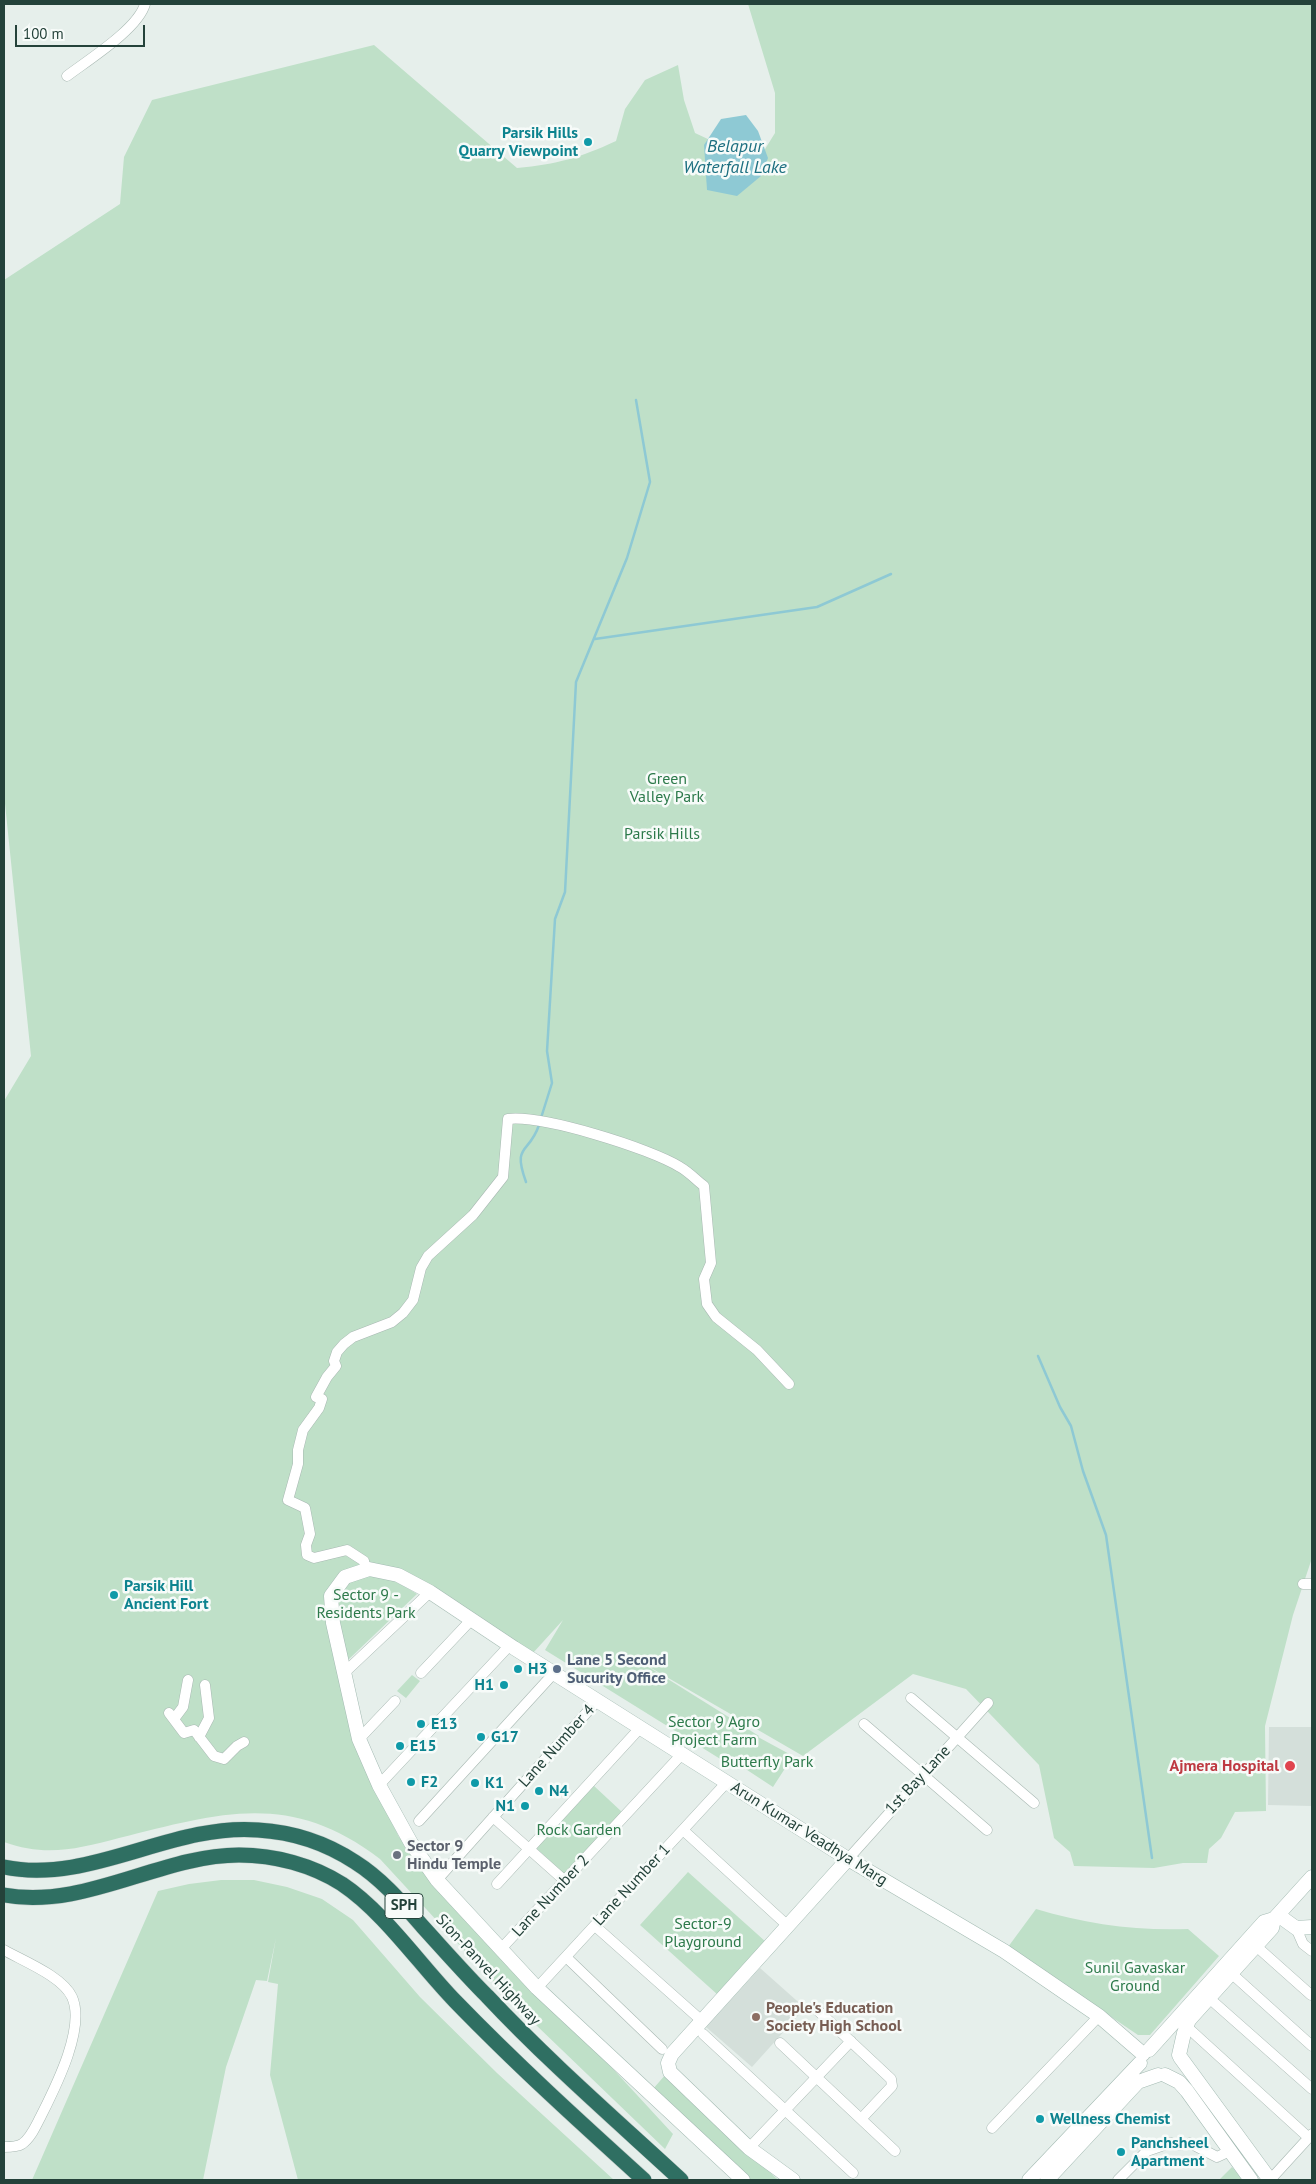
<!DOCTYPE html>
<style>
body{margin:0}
#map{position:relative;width:1316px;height:2184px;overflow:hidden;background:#e6efeb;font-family:"PT Sans",sans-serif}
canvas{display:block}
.frame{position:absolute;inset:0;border:5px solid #24423a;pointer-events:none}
.scale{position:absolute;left:15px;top:25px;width:130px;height:22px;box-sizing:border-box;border:2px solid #24423a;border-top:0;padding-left:6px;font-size:15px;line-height:18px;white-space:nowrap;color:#24423a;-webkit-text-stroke:4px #f7fbf9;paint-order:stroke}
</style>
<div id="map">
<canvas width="1316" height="2184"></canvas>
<div class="frame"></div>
<div class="scale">100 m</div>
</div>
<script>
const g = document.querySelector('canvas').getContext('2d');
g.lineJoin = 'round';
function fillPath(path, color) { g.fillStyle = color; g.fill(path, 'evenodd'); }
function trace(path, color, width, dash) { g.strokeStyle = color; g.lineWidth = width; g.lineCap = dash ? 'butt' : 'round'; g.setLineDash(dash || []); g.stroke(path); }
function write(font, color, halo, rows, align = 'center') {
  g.font = font + ' "PT Sans",sans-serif'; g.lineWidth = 5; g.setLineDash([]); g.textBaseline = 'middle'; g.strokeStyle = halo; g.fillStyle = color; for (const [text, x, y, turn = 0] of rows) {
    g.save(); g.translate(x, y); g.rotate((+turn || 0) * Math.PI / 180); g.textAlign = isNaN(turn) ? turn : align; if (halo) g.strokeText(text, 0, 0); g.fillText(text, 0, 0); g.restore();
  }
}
fillPath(new Path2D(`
 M1269,1727H1312V1806L1268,1805Z
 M760,1968L805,2008L752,2067L706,2027Z`), '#d4dfda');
fillPath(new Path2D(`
 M748,4H1312V1558L1293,1615L1265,1726L1266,1811L1235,1812L1221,1838L1209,1849L1207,1863H1183L1154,1868L1074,1866L1070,1852L1054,1838L1039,1765L966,1689L913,1674L803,1756L639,1661L759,1736L758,1737L793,1756L773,1787L741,1766L738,1770L545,1650L563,1620L533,1653L368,1564L350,1581C380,1571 391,1578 417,1594L348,1660L375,1788L399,1837L673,2134L665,2149L510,2000L380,1859C290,1790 220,1813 119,1838C78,1849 45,1857 4,1842V1101L31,1056L4,794V280L120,204L124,157L152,100L374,45L517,168C558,164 579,158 616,141L625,109L645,80L678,65L684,100L695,133L757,162L775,133V93Z
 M412,1675L420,1681L406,1698L397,1691Z
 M593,1785L622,1812L564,1874L536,1848Z
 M688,1872L766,1942L718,1995L640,1925Z
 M221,1880H254L287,1887L322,1899L353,1920L420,1997L497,2073L614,2180H298L270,2075L278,1984L268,1982L276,1938L267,1981L256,1980L226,2067L203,2180H32L158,1891L189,1884Z
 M1036,1909C1086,1924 1136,1931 1188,1929L1219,1956L1150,2035H1138L1008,1947Z
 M666,2074L776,2178L779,2180H749L653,2089Z
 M1232,2167L1243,2180H1219Z`), '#bfe0c8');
fillPath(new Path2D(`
 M746,115L758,131L768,158L761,176L737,196L707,190L704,145L721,119Z`), '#8ec9d4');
trace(new Path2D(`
 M595,639L817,607L891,574
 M541,1118L552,1083L547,1051L555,919L565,892L576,682L627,558L650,482L636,400
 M526,1182C512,1143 529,1155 539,1125
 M1038,1356L1060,1407L1071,1426L1083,1471L1106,1535L1152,1858`), '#8ec9d4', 2.5);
const street = new Path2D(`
 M67,76C88,60 138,29 145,4
 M366,1570L364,1561L347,1550L314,1558L307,1555L306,1545L310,1534L305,1508L288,1500L298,1464V1450L303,1430L319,1408L322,1399L316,1397L327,1377L336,1366L334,1361L337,1352L344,1344L353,1337L392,1322L403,1313L413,1300L421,1268L428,1256L473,1215L503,1177L508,1119C543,1115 649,1148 680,1167C689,1172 696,1180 704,1186L711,1263L704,1279L707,1304L716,1317L757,1350L789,1384
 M1303,1584H1312
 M421,1673L471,1620
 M343,1674L430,1592
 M911,1698L1034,1803
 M169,1713L184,1733L194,1730L214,1756L224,1759L237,1746L244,1742
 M174,1719L183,1707L188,1680
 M864,1724L987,1830
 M199,1737L209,1718L205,1685
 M359,1739L395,1701
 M379,1785L510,1645
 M493,1817L565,1881
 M419,1821L554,1673
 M683,1830L788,1926
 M848,1859L988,1703
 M437,1880L597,1701
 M497,1884L640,1728
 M595,1926L702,2021
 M1296,1928L1303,1944L1312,1951
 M1256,1946L1311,1995
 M4,1950C23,1961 62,1976 72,1997C86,2028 55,2088 41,2116C36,2125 31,2138 22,2144C17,2147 10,2147 4,2147
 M500,1950L682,1754
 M566,1957L662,2049
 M1231,1973L1312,2046
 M537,1988L727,1782
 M1209,1998L1312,2089
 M814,2007L891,2079L892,2086L861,2119
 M1186,2026L1309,2138
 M703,2034L853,2173
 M780,2043L895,2151
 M992,2128L1099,2016
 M749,2148L851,2041
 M1118,2180L1147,2151L1170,2143L1181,2145L1190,2143L1217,2157L1230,2151
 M1270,2180L1312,2134`);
const secondary = new Path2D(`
 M1278,1915L1296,1928L1312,1927
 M1149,2050L1264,1922L1274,1919
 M1179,2055L1184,2033L1189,2020L1272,1928L1274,1919L1312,1877
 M1180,2057L1270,2180
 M1165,2075L1179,2082L1187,2091L1251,2180
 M743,2180L537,1988L437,1880L411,1843L379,1785L359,1739L333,1623L331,1596L345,1577L369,1569L398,1575L430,1592L514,1648L848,1859L1004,1951L1099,2016L1143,2054
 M793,2180L749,2148L670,2072L668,2063L672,2054L848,1859
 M1029,2180L1140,2063
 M1047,2180L1138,2082L1158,2075`);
const highway = new Path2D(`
 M4,1867C90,1885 171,1823 258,1830C292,1832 326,1843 355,1862C382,1879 402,1903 423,1927C444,1950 465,1974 487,1996C548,2061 616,2120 681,2180
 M4,1895C84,1910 161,1855 239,1855C275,1855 312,1865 342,1884C384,1912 420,1965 455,2001C516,2064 580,2122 644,2180`);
trace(street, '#a8b8b2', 11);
trace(secondary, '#a4bbb3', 15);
trace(highway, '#c2cac8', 16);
trace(street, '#fff', 10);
trace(secondary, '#fff', 14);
trace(highway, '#2f6f62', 15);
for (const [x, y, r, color] of [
 [588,142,5,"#0f9aa8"],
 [114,1595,5,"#0f9aa8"],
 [518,1669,5,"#0f9aa8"],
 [557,1669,5,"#5c6f8a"],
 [504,1685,5,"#0f9aa8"],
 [421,1724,5,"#0f9aa8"],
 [481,1737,5,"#0f9aa8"],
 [400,1746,5,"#0f9aa8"],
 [1290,1766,6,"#e0444e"],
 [411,1782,5,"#0f9aa8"],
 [475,1783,5,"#0f9aa8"],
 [539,1791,5,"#0f9aa8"],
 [525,1806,5,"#0f9aa8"],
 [397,1855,5,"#6b7280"],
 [756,2017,5,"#8d6e63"],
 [1040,2119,5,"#0f9aa8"],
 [1121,2152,5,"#0f9aa8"]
]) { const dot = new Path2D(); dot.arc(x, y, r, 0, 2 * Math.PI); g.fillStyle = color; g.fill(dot); trace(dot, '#f7fbf9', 2); }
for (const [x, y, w] of [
 [404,1906,38]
]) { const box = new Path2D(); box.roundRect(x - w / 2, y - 12.5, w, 25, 4); g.fillStyle = '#f7fbf9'; g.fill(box); trace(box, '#24423a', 1); }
write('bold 15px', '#24423a', null, [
 ["SPH",404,1906]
]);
write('bold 16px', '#0d838f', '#f7fbf9', [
 ["Parsik Hills",578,133,"right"],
 ["Quarry Viewpoint",578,151,"right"],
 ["Parsik Hill",124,1586],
 ["Ancient Fort",124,1604],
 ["H3",528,1669],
 ["H1",494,1685,"right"],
 ["E13",431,1724],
 ["G17",491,1737],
 ["E15",410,1746],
 ["F2",421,1782],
 ["K1",485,1783],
 ["N4",549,1791],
 ["N1",515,1806,"right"],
 ["Wellness Chemist",1050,2119],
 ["Panchsheel",1131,2143],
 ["Apartment",1131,2161]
], 'left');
write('16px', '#2d7a4b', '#f7fbf9', [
 ["Green",667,779],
 ["Valley Park",667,797],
 ["Parsik Hills",662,834],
 ["Sector 9 -",366,1595],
 ["Residents Park",366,1613],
 ["Sector 9 Agro",714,1722],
 ["Project Farm",714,1740],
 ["Butterfly Park",767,1762],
 ["Rock Garden",579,1830],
 ["Sector-9",703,1924],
 ["Playground",703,1942],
 ["Sunil Gavaskar",1135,1968],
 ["Ground",1135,1986]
]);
write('bold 16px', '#4e5e75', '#f7fbf9', [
 ["Lane 5 Second",567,1660],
 ["Sucurity Office",567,1678]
], 'left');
write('16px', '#24423a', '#f7fbf9', [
 ["Lane Number 4",557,1746,-48],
 ["1st Bay Lane",918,1780,-47],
 ["Arun Kumar Veadhya Marg",809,1834,32],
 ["Lane Number 1",632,1885,-47],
 ["Lane Number 2",551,1896,-47],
 ["Sion-Panvel Highway",488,1970,47]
]);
write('bold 16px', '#be3a42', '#f7fbf9', [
 ["Ajmera Hospital",1279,1766]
], 'right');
write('bold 16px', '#5b616d', '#f7fbf9', [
 ["Sector 9",407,1846],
 ["Hindu Temple",407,1864]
], 'left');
write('bold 16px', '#785e54', '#f7fbf9', [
 ["People's Education",766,2008],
 ["Society High School",766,2026]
], 'left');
write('italic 18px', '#1c6f80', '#f7fbf9', [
 ["Belapur",735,147],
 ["Waterfall Lake",735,168]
]);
</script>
